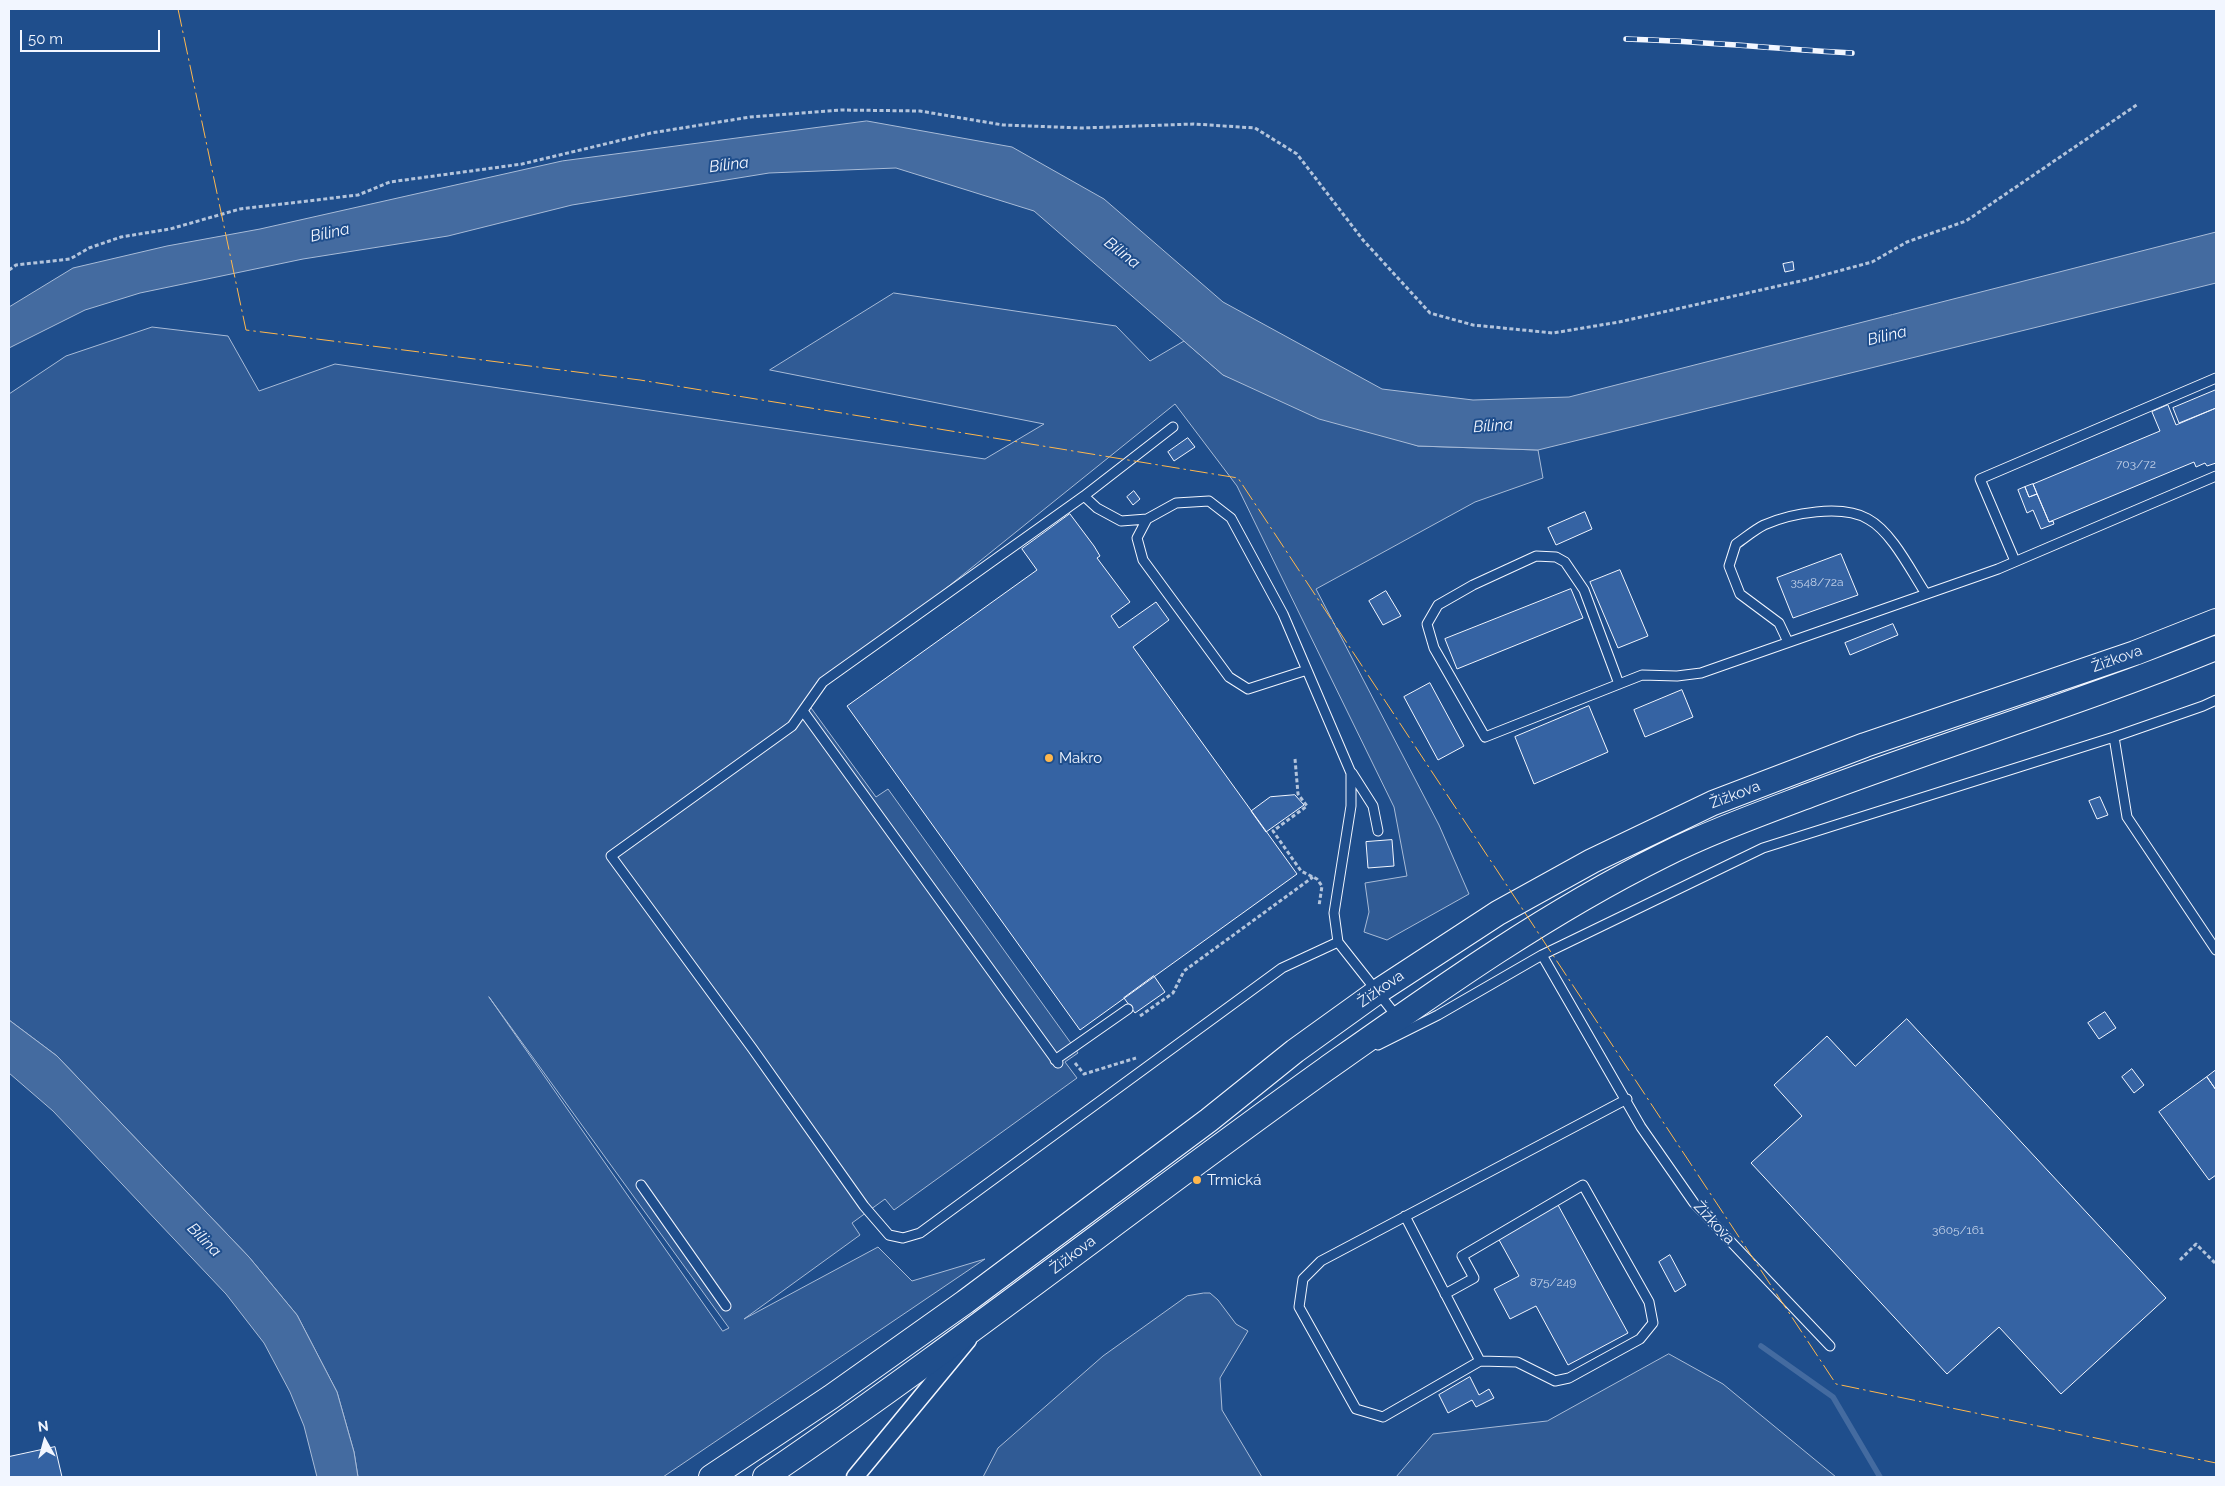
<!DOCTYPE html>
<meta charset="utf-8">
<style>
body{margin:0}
#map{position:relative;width:2225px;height:1486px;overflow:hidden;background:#1f4e8c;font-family:Raleway,sans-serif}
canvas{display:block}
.frame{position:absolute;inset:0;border:10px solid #f2f6ff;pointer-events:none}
.north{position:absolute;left:20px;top:1416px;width:50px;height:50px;-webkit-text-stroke:4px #1f4e8c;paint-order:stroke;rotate:353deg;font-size:14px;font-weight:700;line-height:20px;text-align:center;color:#f2f6ff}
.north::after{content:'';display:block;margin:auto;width:18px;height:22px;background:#f2f6ff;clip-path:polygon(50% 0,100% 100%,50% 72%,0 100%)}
.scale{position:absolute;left:20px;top:30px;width:140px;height:22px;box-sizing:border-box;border:2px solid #f2f6ff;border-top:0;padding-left:6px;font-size:15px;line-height:18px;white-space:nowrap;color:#f2f6ff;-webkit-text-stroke:4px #1f4e8c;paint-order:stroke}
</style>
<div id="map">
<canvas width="2225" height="1486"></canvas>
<div class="frame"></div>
<div class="north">N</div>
<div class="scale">50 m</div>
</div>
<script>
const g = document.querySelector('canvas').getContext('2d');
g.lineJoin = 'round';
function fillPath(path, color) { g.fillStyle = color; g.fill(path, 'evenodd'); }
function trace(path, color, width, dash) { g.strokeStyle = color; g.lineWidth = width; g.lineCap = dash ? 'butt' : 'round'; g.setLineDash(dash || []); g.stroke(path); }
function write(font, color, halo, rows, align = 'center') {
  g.font = font + ' Raleway,sans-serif'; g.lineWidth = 4; g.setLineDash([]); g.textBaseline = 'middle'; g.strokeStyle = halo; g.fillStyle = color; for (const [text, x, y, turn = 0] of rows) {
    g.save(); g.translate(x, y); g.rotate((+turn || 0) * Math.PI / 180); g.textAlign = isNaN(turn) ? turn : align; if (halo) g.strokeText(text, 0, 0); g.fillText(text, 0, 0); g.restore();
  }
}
const built = new Path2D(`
 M894,293L1116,326L1150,361L1184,341L1223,375L1418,446L1538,450L1543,478L1475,502L1316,589L1439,825L1469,894L1387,940L1364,932L1369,912L1365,883L1407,876L1394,807L1237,486L1175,404L806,701L876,797L888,789L1078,1053L1065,1062L1077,1078L894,1210L885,1199L852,1223L860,1235L744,1319L878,1247L912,1281L985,1259L663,1477H358L354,1452L337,1392L297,1315L249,1257L57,1056L9,1020V394L66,356L152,327L228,336L259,391L335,364L985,459L1044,424L770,370ZM489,997L729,1328L723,1331Z
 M1204,1293H1210L1218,1300L1236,1324L1248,1331L1220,1378L1222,1410L1262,1477H983L998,1448L1103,1356L1187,1296Z
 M1669,1354L1723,1384L1836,1477H1396L1433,1434L1547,1421Z`);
fillPath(built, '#305b95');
trace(built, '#a8bbd7', 1);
const water = new Path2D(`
 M867,121L1012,147L1104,199L1223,302L1382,389L1473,400L1569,397L2216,232V283L1538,450L1418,446L1319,419L1223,375L1034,211L896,168L769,173L572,205L448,236L303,259L140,293L85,310L9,348V307L73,268L167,246L260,229L562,161Z
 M9,1020L57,1056L249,1257L297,1315L337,1392L354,1452L358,1477H317L304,1426L290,1392L264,1343L226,1294L53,1111L9,1073Z`);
fillPath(water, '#446ba0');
trace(water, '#a8bbd7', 1);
trace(new Path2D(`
 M1761,1346L1833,1397L1880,1477`), '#446ba0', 5.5);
const building = new Path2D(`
 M1793,262L1794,270L1785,272L1783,264Z
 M2216,390V408L2179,423L2173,408Z
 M2168,405L2176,425L2216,408V463L2207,466L2205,463L2196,467L2194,462L2049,522L2033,484L2160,431L2152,412Z
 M1188,438L1195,447L1174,461L1168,452Z
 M2033,484L2037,494L2029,497L2025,487Z
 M2025,487L2029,497L2037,494L2049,522L2053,521L2054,524L2041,529L2033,510L2027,513L2018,490Z
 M1134,491L1140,499L1133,505L1127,497Z
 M1585,512L1592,529L1556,545L1548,528Z
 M1070,514L1094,546L1100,556L1097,558L1130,602L1111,616L1119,628L1156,602L1169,620L1133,647L1297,874L1080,1030L847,706L1037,570L1022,549Z
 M1841,554L1858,595L1793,618L1777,578Z
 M1620,570L1648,636L1618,648L1590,582Z
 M1571,589L1583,618L1457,669L1445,639Z
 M1386,591L1401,616L1383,625L1369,601Z
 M1893,624L1898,635L1850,655L1845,643Z
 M1430,683L1464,746L1438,760L1404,697Z
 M1682,690L1693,717L1645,737L1634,710Z
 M1589,706L1608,752L1534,784L1515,737Z
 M1295,795L1304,805L1266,832L1251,811L1270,797Z
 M2100,797L2108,815L2097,819L2089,801Z
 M1392,840L1394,866L1368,868L1366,842Z
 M1154,976L1165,992L1135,1013L1124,998Z
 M2105,1012L2116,1028L2099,1039L2088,1023Z
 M1907,1019L2166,1298L2061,1394L1999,1327L1947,1374L1751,1163L1802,1116L1774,1085L1827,1036L1855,1066Z
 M2132,1069L2144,1085L2134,1093L2122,1077Z
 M2216,1070V1090L2207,1077Z
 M2207,1077L2216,1090V1175L2209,1180L2159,1112Z
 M1558,1205L1628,1333L1568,1365L1536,1306L1510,1319L1494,1289L1519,1276L1498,1238Z
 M1670,1255L1686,1285L1675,1292L1659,1262Z
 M1470,1377L1479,1395L1489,1389L1494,1398L1476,1407L1472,1400L1448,1413L1439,1395Z
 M55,1447L62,1477H9V1457Z`);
fillPath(building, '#3563a3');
trace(building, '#f2f6ff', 1);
const service = new Path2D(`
 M1084,496L1173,427
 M1147,519L1121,521L1097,508L1084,496L823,682L792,726L611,856L752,1048L864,1206L889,1235L903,1238L920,1233L1282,968L1338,942L1398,1018
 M2015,561L1980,479L2216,378
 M1788,642L1779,623L1740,594L1729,566L1736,544C1745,538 1754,530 1764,525C1791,513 1842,504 1868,519C1892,532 1911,571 1926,594
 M1307,670L1248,689L1229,677L1143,560L1137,538L1147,519L1176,503L1209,501L1231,518L1283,614L1351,773V806L1334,913L1338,942
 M1619,684L1584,590L1565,562L1556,557L1536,556L1473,585L1438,605L1427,624L1434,648L1485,737L1642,675L1677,676L1701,673L1998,569L2216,476
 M803,711L1058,1063
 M2114,737L2127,817L2216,950
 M1352,773L1373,806L1378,831
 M1542,955L1641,1127L1694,1203L1830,1346
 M1378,1045L1438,1015L1542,955L1763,848L2114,737L2203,706L2216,700
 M1055,1060L1128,1009
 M641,1185L726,1306
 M1405,1216L1480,1361L1383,1417L1356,1409L1299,1307L1303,1279L1321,1261L1627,1099
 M1445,1294L1474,1278L1462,1256L1583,1185L1649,1302L1653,1323L1640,1339L1569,1378L1555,1381L1517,1362L1480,1361`);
const minor = new Path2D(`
 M855,1477L968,1340`);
const secondary = new Path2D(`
 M711,1477L831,1397L965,1302L1209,1120L1295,1051L1377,992L1498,913L1592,861L1713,803L1865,745L2135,653L2216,621
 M765,1477C956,1347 1138,1203 1326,1069C1434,993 1543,915 1662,856C1710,832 1760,814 1810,795C1945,744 2083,702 2216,648`);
trace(service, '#f2f6ff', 11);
trace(minor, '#f2f6ff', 19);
trace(secondary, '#f2f6ff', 26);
trace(new Path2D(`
 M9,270L16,265L70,259L89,248L121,237L170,229L240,209L358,195L390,182L522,164L651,133L750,117L841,110L920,111L1003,125L1082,128L1194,124L1255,128L1297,154L1363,240L1430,313L1473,325L1553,333L1619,322L1805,280L1872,262L1907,242L1966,221L2138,104
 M1295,759L1298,794L1307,806L1273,831L1301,871L1317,879L1322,886L1319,906
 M1140,1016L1173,993L1184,971L1313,877
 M1075,1063L1084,1074L1136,1058
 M2180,1260L2196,1244L2216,1264`), '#b3c4dc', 3, [4, 2.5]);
trace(service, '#1f4e8c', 9);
trace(minor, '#1f4e8c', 16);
trace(secondary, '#1f4e8c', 24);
const rail = new Path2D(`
 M1626,39C1702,41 1777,49 1852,53`);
trace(rail, '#f2f6ff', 5.5);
trace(rail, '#1f4e8c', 4, [11]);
trace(new Path2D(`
 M178,9L246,330L640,380L1238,478L1836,1384L2216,1463`), '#ffb74d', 1, [18, 4, 2.5, 4]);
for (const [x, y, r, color] of [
 [1049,758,5,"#ffb74d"],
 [1197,1180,5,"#ffb74d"]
]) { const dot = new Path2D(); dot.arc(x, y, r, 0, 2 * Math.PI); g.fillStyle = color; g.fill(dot); trace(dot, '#1f4e8c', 2); }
write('12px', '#c3d1e8', null, [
 ["703/72",2136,464],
 ["3548/72a",1817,582],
 ["3605/161",1958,1230],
 ["875/249",1553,1282]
]);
write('15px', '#f2f6ff', '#1f4e8c', [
 ["Žižkova",2117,659,-20],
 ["Žižkova",1735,795,-21],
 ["Žižkova",1381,989,-35],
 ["Žižkova",1714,1223,47],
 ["Žižkova",1073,1255,-37]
]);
write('15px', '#f2f6ff', '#1f4e8c', [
 ["Makro",1059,758],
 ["Trmická",1207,1180]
], 'left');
write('italic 16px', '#f2f6ff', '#1f4e8c', [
 ["Bílina",729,165,-7],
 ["Bílina",330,233,-12],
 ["Bílina",1122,253,38],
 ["Bílina",1887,336,-13],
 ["Bílina",1493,426,-4],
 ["Bílina",204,1240,45]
]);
</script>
